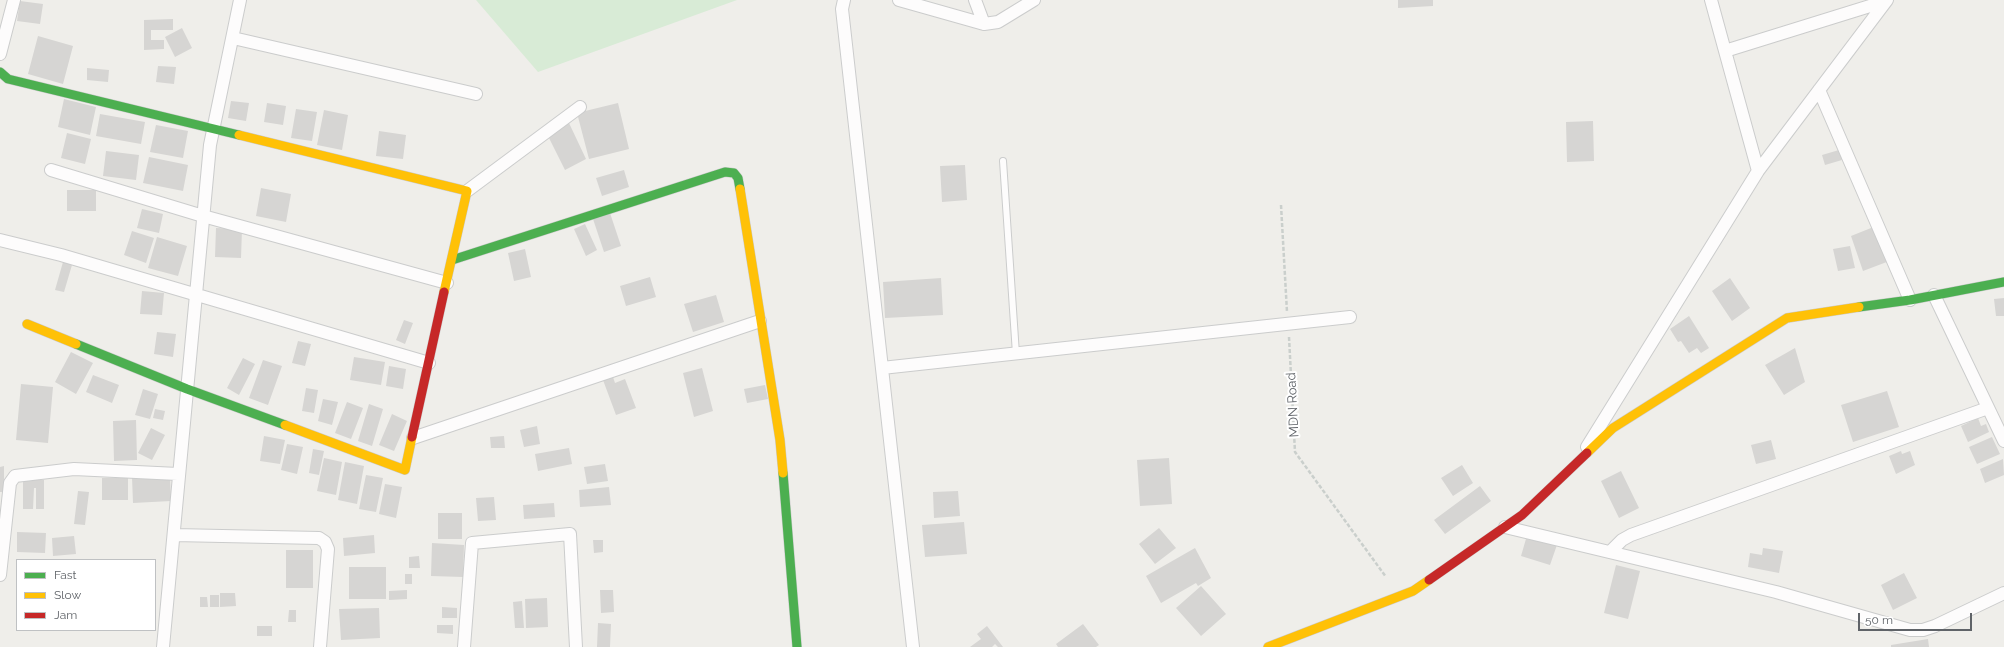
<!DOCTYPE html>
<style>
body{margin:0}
#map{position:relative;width:2004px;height:647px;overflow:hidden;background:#efeeea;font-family:Raleway,sans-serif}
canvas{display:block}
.legend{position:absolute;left:16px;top:559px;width:140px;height:72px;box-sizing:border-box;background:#fff;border:1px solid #bfc1c3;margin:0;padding:5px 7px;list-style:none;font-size:12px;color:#5f6368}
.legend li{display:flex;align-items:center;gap:8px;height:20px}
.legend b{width:20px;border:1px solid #bfc1c3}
.scale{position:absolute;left:1858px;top:613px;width:114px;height:18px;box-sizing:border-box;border:2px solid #5f6368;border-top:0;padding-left:5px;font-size:12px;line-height:14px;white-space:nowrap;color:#5f6368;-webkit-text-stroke:3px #fff;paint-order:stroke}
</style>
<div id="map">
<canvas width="2004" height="647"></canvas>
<ul class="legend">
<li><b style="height:5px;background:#4caf50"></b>Fast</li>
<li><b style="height:5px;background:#ffc107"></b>Slow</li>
<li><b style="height:5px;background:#c62828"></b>Jam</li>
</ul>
<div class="scale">50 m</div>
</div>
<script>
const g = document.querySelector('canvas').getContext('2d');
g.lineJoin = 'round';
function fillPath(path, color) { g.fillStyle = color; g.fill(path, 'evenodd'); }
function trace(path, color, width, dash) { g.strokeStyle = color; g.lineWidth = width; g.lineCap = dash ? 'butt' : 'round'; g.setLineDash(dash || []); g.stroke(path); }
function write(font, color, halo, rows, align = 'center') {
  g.font = font + ' Raleway,sans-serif'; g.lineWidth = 4; g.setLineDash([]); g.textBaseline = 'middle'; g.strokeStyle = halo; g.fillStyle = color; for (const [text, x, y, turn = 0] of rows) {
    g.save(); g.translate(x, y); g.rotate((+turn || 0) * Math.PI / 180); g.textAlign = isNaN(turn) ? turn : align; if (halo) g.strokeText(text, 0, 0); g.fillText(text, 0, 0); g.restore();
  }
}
fillPath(new Path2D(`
 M476,0H737L538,72Z`), '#d8ebd6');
fillPath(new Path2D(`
 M1398,0H1433V6L1398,8Z
 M20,1L43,4L40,24L17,21Z
 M173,19V30H151V40H164V49L144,50V20Z
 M182,28L192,48L175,57L165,37Z
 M38,36L73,46L63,84L28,74Z
 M158,66L176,67L174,84L156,82Z
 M87,68L109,70L108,82L87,80Z
 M64,99L96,107L90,135L58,127Z
 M231,101L249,103L246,121L228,118Z
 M267,103L286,106L283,125L264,122Z
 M618,103L629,149L589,159L577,113Z
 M296,109L317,112L312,141L291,138Z
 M324,110L348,115L342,150L317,145Z
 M100,114L145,122L141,144L96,136Z
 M1593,121L1594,161L1567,162L1566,122Z
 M569,123L586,159L565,170L547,134Z
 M156,125L188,131L183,158L150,152Z
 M379,131L406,135L403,159L376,156Z
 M67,133L91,139L85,164L61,158Z
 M1839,150L1842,160L1825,165L1822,155Z
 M106,151L139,155L136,180L103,176Z
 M149,157L188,165L183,191L143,183Z
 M965,165L967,200L942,202L940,166Z
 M624,170L629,187L602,196L596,178Z
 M261,188L291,194L286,222L256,216Z
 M67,190H96V211H67Z
 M142,209L163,214L159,233L137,228Z
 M610,213L621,246L604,252L593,219Z
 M585,224L597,250L586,256L574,229Z
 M1876,226L1892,260L1863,271L1851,236Z
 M216,228L242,229L241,258L215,257Z
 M132,231L154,238L146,263L124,255Z
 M157,237L187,246L178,276L148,268Z
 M1850,246L1855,268L1838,271L1833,249Z
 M525,249L531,277L514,281L508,253Z
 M63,262L72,265L64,292L55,290Z
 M650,277L656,297L626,306L620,286Z
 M941,278L943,315L885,318L883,282Z
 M1730,278L1750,308L1732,321L1712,291Z
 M142,291L164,293L162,315L140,314Z
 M716,295L724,322L693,332L684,304Z
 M2004,298V316H1996L1994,299Z
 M1689,316L1709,348L1701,353L1697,348L1689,353L1681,341L1678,342L1670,329Z
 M404,320L413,323L405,344L396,340Z
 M157,332L176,334L173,357L154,354Z
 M298,341L311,344L305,366L292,363Z
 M1795,348L1805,382L1784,395L1765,365Z
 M71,352L93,363L76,394L55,382Z
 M354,357L385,362L381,385L350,380Z
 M243,358L255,364L239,395L227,388Z
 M263,360L282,366L268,405L249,398Z
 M389,366L406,369L403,389L386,386Z
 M702,368L713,411L694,417L683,373Z
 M93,375L119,385L112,403L86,392Z
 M613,377L615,383L625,379L636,408L616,415L603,380Z
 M21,384L53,387L48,443L16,440Z
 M765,385L768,399L747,403L744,389Z
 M306,388L318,390L314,413L302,411Z
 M143,389L158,394L150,419L135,415Z
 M1887,391L1899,427L1853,442L1841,405Z
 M323,399L338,402L332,425L318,421Z
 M347,402L363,408L351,439L335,433Z
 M369,404L383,409L372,446L358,441Z
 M155,409L165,411L163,420L153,418Z
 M392,414L407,421L394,451L379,445Z
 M1978,418L1981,426L1986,424L1989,432L1968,442L1961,426Z
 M136,420L137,460L114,461L113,421Z
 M537,426L540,444L524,447L520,430Z
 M151,428L165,435L152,460L138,453Z
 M264,436L285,440L280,464L260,461Z
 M504,436L505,448H491L490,437Z
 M1992,437L2000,454L1977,464L1969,447Z
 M1771,440L1776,459L1756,464L1751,445Z
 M287,444L303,447L297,474L281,470Z
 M569,448L572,464L538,471L535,454Z
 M313,449L324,451L319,475L309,473Z
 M1901,451L1902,454L1910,451L1915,465L1896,474L1889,456Z
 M324,458L342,462L336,495L317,491Z
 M1169,458L1172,504L1140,506L1137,460Z
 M2003,459L2004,475L1985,483L1980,469Z
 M345,462L364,466L357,504L338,500Z
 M605,464L608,481L587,484L584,467Z
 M1462,465L1473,483L1453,496L1441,478Z
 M4,466V492H0V467Z
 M1621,471L1639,508L1619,518L1601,481Z
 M366,475L383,478L376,512L359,509Z
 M170,476L171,501L133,503L132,477Z
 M102,478H128V500H102Z
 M23,480H44V509H36V488H34L33,509H23Z
 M385,484L402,487L396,518L379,514Z
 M1480,486L1491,501L1445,534L1434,520Z
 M609,487L611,505L580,507L579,490Z
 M78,491L89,492L85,525L74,524Z
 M958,491L960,516L934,518L933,492Z
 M494,497L496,520L478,521L476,498Z
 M554,503L555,517L524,519L523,505Z
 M438,513H462V539H438Z
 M964,522L967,554L925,557L922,525Z
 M1159,528L1176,548L1155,564L1139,544Z
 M17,532L46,533L45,553L17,552Z
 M1528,532L1558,542L1550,565L1521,556Z
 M374,535L375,553L344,556L343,538Z
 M74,536L76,554L53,556L52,538Z
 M593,540H603V552L594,553Z
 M432,543L464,545L463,577L431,576Z
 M1195,548L1211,578L1198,586L1196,583L1161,603L1146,576Z
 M1763,548L1783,551L1779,573L1748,567L1750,553L1762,555Z
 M286,550H313V588H286Z
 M419,556L420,568H409V557Z
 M1616,565L1640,571L1628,619L1604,613Z
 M349,567H386V599H349Z
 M1904,573L1917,598L1893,610L1881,585Z
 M405,574H412V584H405Z
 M1201,586L1226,614L1201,636L1176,608Z
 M407,590V599L389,600V591Z
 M600,590H613L614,612L601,613Z
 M220,593H235L236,606L220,607Z
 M210,595H219V607H210Z
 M200,597H207L208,607H200Z
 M547,598L548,627L526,628L525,599Z
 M522,601L524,628H515L513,602Z
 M442,607L457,608V618H442Z
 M379,608L380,638L341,640L339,609Z
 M289,610H296V622H288Z
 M598,623L611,624L610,647H597Z
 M1083,624L1099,645L1096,647H1058L1056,644Z
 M437,625H453V634L437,633Z
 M257,626H272V636H257Z
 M987,626L1003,647H998L995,644L992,647H970L981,639L977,634Z
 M1928,639L1929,647H1891V645Z`), '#d6d5d3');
const lane = new Path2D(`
 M1003,161L1016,354`);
const street = new Path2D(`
 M844,0L842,9L913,647
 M899,0L984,24L998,22L1034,0
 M975,0L984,24
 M1711,0L1725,51
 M233,38L476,94
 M0,54L14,0
 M1819,90L1910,300
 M51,170L203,216L447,283
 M1758,171L1725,51L1886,1
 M467,191L580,107
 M0,240L61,255L429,363
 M1934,295L2004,441
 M882,368L1350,317
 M413,438L760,321
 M1587,447L1758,171L1887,0
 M1505,527L1776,592L1910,630H1923L1935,626L2004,593
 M174,535L319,538L325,542L328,549L320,647
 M1610,552L1622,540L1631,535L1988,408
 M0,575L10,483L15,476L74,469L178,474
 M163,647L210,145L240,0
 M464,647L472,543L570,534L576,647`);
const fast = new Path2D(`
 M0,72L8,79L239,135
 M452,260L725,172L734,173L738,178L740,189
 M1859,307L1910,300L2004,282
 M76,344L187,389L285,425
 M783,473L797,647`);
const slow = new Path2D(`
 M239,135L467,191L444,292
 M740,189L780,440L783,473
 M27,324L76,344
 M285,425L405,470L412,437
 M1587,453L1613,428L1787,318L1859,307
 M1268,647L1413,591L1429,580`);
const jam = new Path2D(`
 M412,437L444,292
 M1429,580L1522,515L1587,453`);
trace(lane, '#cbcccc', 8);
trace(street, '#cbcccc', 14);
trace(fast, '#cacacb', 10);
trace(slow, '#cacacb', 10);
trace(jam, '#cacacb', 10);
trace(new Path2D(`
 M1281,205L1287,312
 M1289,337L1295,452L1386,577`), '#cacfcc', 2.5, [4, 2]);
trace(lane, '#fdfcfc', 6);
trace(street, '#fdfcfc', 12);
trace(fast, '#4caf50', 9);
trace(slow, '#ffc107', 9);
trace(jam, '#c62828', 9);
write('13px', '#5f6368', '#fff', [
 ["MDN Road",1293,405,-93]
]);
</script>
